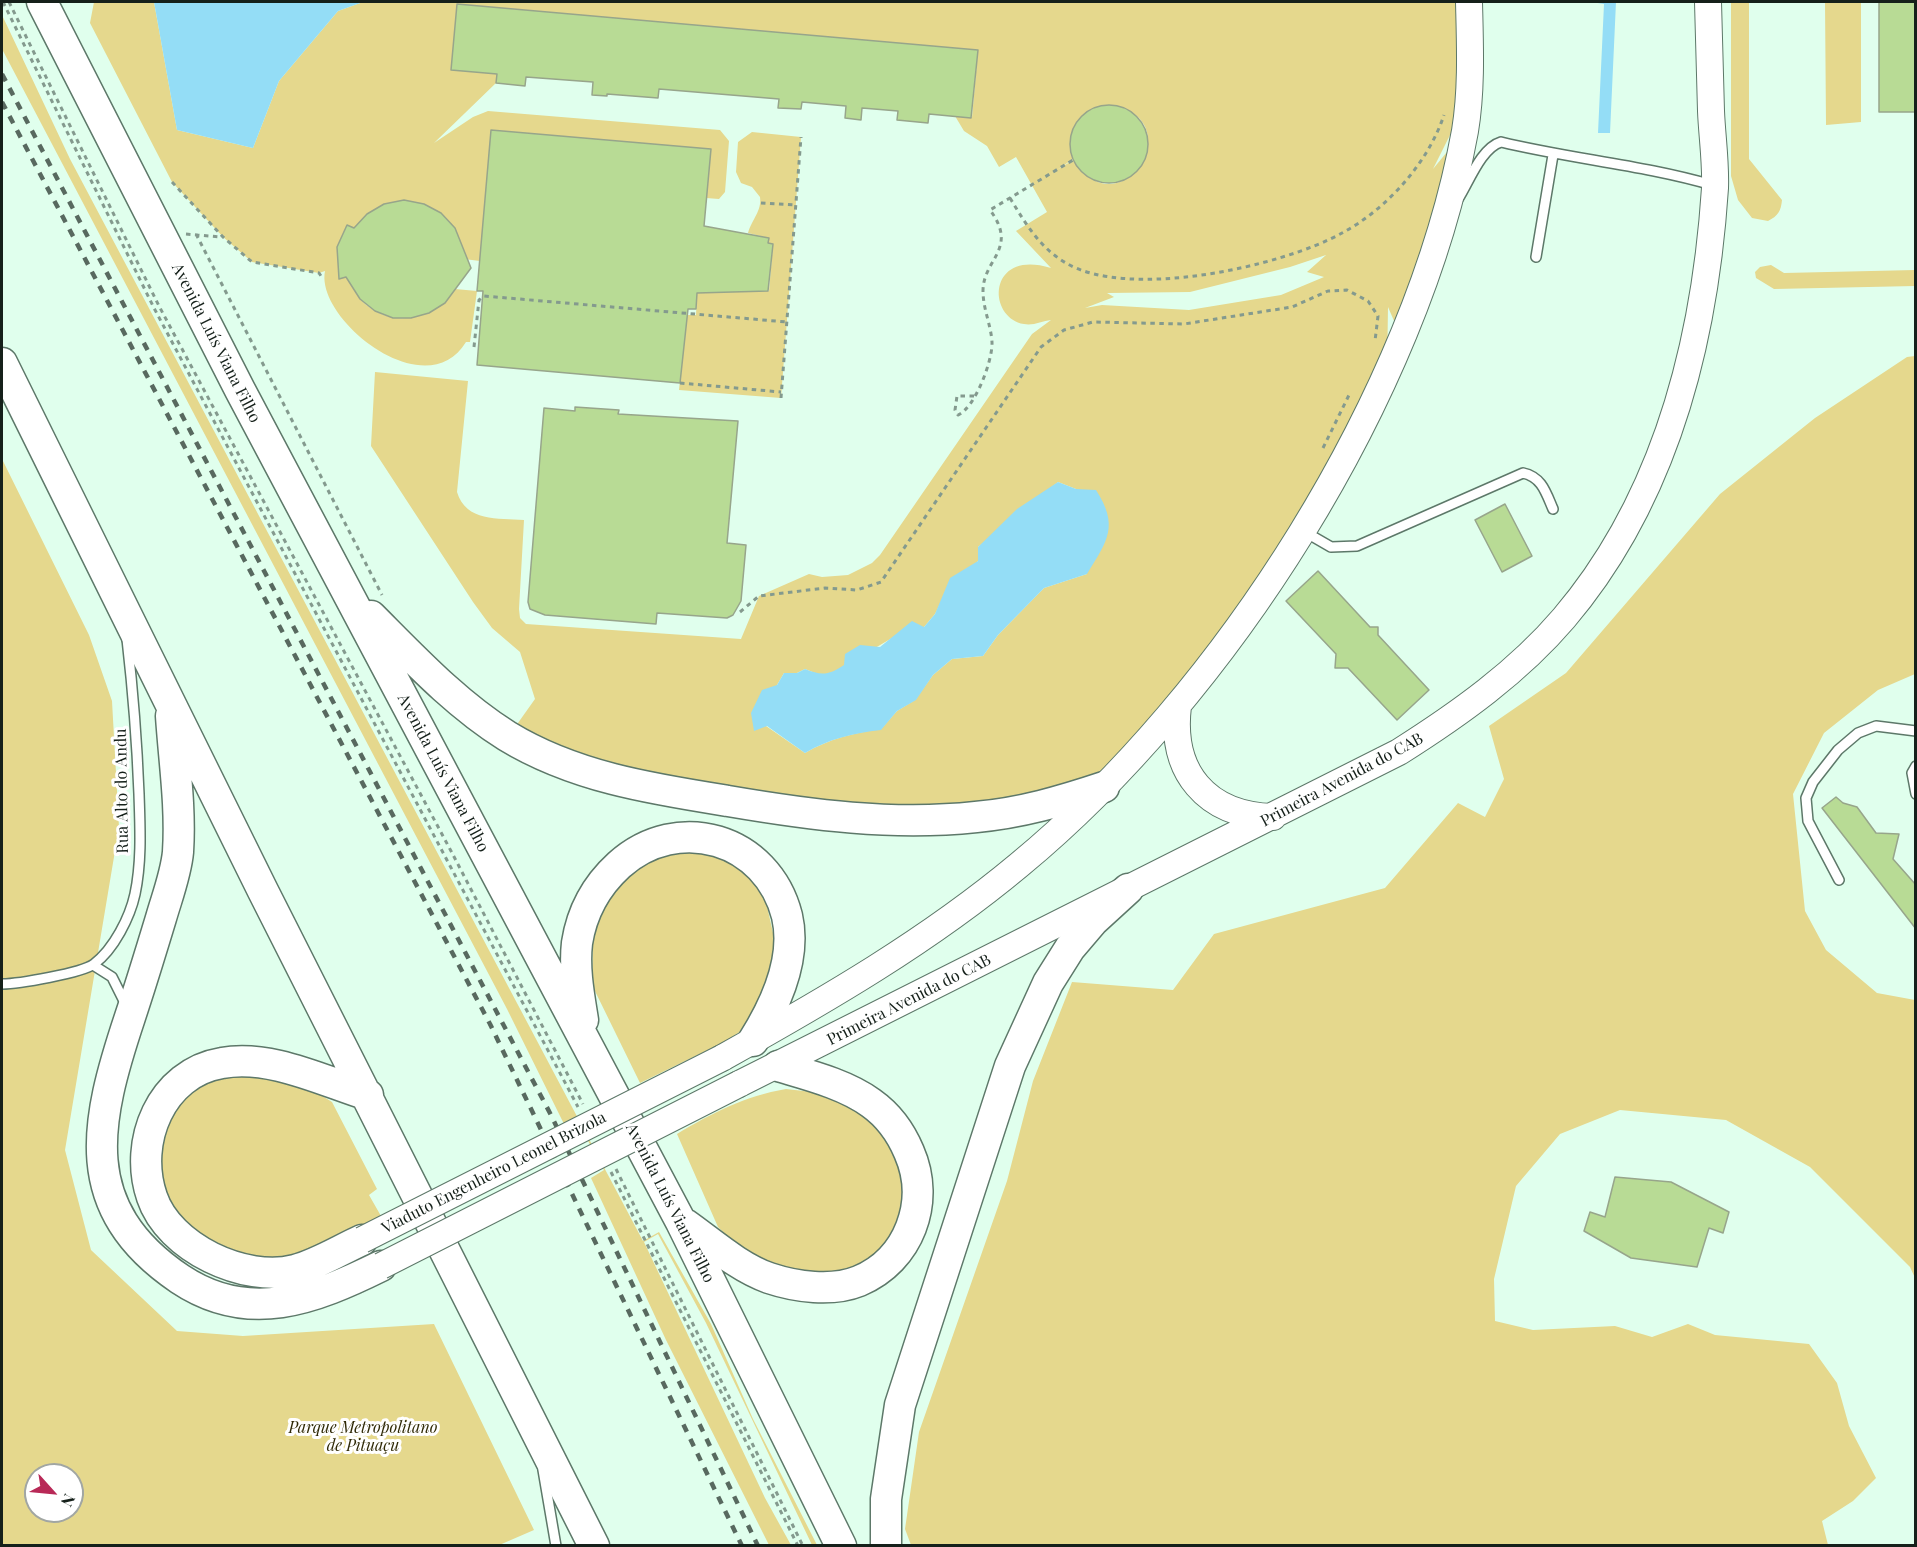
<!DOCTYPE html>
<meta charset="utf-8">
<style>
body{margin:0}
#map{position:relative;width:1917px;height:1547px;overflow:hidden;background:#e0ffed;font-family:"Playfair Display",serif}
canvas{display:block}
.frame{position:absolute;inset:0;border:3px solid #15201a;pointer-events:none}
.north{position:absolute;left:24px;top:1463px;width:60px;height:60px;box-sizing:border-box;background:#fff;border:2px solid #a1a6a3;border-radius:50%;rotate:117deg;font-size:16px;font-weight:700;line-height:24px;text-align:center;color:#15201a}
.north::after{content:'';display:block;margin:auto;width:21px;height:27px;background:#b82957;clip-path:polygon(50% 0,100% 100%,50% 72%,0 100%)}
</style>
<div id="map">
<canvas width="1917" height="1547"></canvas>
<div class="frame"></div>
<div class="north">N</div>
</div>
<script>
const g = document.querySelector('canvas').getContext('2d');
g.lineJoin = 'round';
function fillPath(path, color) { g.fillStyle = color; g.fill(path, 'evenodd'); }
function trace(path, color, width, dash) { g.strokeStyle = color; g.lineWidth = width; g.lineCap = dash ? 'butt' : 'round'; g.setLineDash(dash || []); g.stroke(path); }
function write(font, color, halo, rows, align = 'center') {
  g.font = font + ' "Playfair Display",serif'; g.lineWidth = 6; g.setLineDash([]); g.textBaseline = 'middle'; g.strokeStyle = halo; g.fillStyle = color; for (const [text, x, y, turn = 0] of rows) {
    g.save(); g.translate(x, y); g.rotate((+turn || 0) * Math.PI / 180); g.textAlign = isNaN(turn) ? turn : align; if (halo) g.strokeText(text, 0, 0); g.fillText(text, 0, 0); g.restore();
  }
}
fillPath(new Path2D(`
 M94,2H154L177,130L253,148L279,81L338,11L363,2H1469L1457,121L1433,169L1465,130L1401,337L1388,307L1387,372L1357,434L1138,753L1047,805L774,809L508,737L535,699L520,652L492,628L473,602L371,446L375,372L468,381L457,492C466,522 498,518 524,520L519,609L520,618L526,624L741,639L759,596L809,574L822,577L848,575L872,563L880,555L1032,334L1051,320C1042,321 1033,326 1024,324C986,317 988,248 1051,268L1016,231L1047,212L1016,157L999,167L987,146L964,131L955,116L972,117L978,50L457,4L451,70L497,74L496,83L434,143L473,117L488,111L720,130L729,141L725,192L719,199L706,198L710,149L491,130L480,261L464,259L455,228L441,213L424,204L405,200L354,228L347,225L337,247L339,279L348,276C352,284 356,295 362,301C392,330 432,320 455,289L477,291L470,342H466C426,408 315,319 325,271L319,273L252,262L223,237L172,182L90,23ZM1109,105C1194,117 1121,233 1073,160L1057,170L1073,159C1066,130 1080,111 1109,105ZM1326,255L1307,272L1324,277L1281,295L1189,310L1102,305L1085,308L1114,297L1107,293L1190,292L1290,267ZM1058,482L1076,489L1087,574L1044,588L998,635L983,656L952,659L933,675L915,700L897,711L881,729C853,733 829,739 805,753L766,726L777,685L784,673H797L805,669L820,675L831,674L892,638L924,627L935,614L942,600L978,561V547Z
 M1731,2H1749V159L1782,200C1781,211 1778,216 1768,221L1752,218L1738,200L1731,176Z
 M1825,2H1861V122L1826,125Z
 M2,15L70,159L643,1241L659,1232L711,1324L753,1419L817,1545H812L706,1323L658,1234L644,1242L765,1498L791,1545H769L666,1340L591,1178L604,1170L576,1119L564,1124L507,1009L2,49Z
 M752,132L801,137L781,398L679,390L687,315H696L697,293L769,291L773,244L768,243L769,238L748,233C752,219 762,211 760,197L752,187L741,183L736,172L738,142Z
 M1771,265L1784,273L1915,270V286L1774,289L1756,278L1755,272L1760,267Z
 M1915,356V674L1878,690L1824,733L1793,794L1805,911L1826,950L1877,993L1915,1000V1278L1910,1267L1810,1167L1726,1120L1620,1110L1560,1134L1516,1186L1494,1279L1495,1321L1533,1330L1615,1326L1652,1337L1688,1324L1715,1335L1809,1344L1837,1383L1849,1426L1876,1478L1853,1501L1822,1521L1828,1545H911L905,1529L919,1432L1007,1181L1033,1081L1072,982L1173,990L1214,934L1385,888L1458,803L1485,817L1504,779L1489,726L1566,673L1720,494L1815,418L1907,357Z
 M2,459L89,635L112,701L119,827L65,1150L91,1250L177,1331L243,1336L434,1324L534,1530L497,1546L2,1545ZM36,1475H72V1511H36Z
 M670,849L711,851L744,868L766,902L776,946L768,989L747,1027L726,1041L640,1083L592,985L593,941L602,905L632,868Z
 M272,1074L308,1087L332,1102L377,1189L369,1195L381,1216L312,1254L276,1262L233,1256L195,1237L168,1210L156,1141L170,1109L195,1088L232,1075Z
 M786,1089L821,1093L862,1111L894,1146L907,1185L902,1215L885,1250L859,1268L826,1276L791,1275L742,1251L718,1227L677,1134C712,1113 745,1096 786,1089Z`), '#e5d88d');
fillPath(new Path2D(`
 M154,2H363L338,11L279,81L253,148L177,130Z
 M1591,2H1616L1610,133H1598L1604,4Z
 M1058,482L1076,489L1096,490C1119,526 1108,540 1087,574L1044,588L998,635L983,656L952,659L933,675L916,700L897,711L881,730C853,733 829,739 805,753L767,726L754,731L751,713L762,690L777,685L784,673H797L805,669C822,676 829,675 844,665L845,654L860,645L880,647L912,621L924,627L935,614L950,578L978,561V547L1017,509Z`), '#94ddf6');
const building = new Path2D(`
 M1879,2H1916V112H1879Z
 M457,4L978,50L971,118L929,114L928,123L897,120L898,111L862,108L861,120L845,118L846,106L802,102L801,109L778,108L779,99L659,89L658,98L607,94V96L592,95L593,82L526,77L525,86L496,83L497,74L451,70Z
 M1070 144a39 39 0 1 1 78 0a39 39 0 1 1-78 0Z
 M491,130L711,149L704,226L769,238L768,243L773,244L768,291L697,293L696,309H688L680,383L477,365L483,291H477Z
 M404,200L424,204L441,213L455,228L471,268L445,303L429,313L411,318H393L375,311L360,299L346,277L339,279L337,247L347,225L354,228L367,214L384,204Z
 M575,407L619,410L618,414L738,421L727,543L746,545L741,601L733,615L727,618L657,613L656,624L545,615L530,609L528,602L544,408L575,411Z
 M1505,504L1532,556L1502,572L1475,520Z
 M1318,571L1370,627H1378V635L1429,690L1397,720L1348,668H1335L1336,654L1286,601Z
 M1836,797L1843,803L1857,807L1876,833L1899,834L1893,859L1916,885V929L1822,808Z
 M1615,1177L1671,1182L1729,1212L1723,1233L1709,1228L1697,1267L1631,1258L1584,1231L1590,1212L1605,1217Z`);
fillPath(building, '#b8db95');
trace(building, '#97a58b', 1.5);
const service = new Path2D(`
 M1458,199C1469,182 1481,148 1501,142C1571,159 1643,165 1712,185
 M1536,257L1553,155
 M1305,532L1331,547L1357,546L1523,473C1542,477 1546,493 1553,509
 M1916,766L1912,773L1916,794
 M1839,880L1808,821L1806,798L1813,782L1838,750L1858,733L1876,726L1916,731
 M93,965L112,977L125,1003
 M2,984C18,984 82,973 94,964C114,949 130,917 135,894C142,861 140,826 139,794C137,742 133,691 127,639
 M543,1470L556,1546`);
const secondary = new Path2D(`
 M1178,706C1170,772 1206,815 1273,817
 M722,1058C826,1000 928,941 1019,865C1225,695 1417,395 1465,131C1472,89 1470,44 1469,2
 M739,1084L1399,752C1459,714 1518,672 1564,618C1666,498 1705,341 1715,188C1716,162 1712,136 1711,111C1710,74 1709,38 1708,2`);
const trunk = new Path2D(`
 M42,2L240,390L681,1222L841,1546
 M2,363L263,891L594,1546
 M371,616C414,659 456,704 507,736C574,777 652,789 728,801C810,815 893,826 976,817C1021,813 1062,801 1104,787
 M171,716C174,761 181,807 178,852C176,874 167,897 161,918C151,951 141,984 130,1017C95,1122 75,1208 180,1279C249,1325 314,1299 381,1266
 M583,1020C579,995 574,969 577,943C582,911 596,886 619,865C678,812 767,838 787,916C797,959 775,1006 753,1041
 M685,1224C712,1243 738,1267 769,1278C796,1287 832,1292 859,1281C909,1260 931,1202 909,1152C901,1133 888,1115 871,1103C845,1084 808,1075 778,1066
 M362,1240C340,1250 318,1264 295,1270C245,1283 169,1248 152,1197C133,1142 161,1073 222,1063C270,1054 323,1081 368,1095
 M886,1546V1499L900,1405L1010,1066L1048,983L1070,948L1093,921L1128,889`);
trace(service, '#5d7869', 12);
trace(secondary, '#5d7869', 28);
trace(trunk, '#5d7869', 33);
trace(new Path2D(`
 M3,2L154,308L578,1107
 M9,2L159,306L451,851L583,1104
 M172,182L223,237L252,262L319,273L323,279
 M1010,198C1025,223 1040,248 1066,263C1128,300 1281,267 1342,233C1387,209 1428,163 1444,115
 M761,203L795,205
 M186,234L221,237
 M196,234L382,595
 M474,347L479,300L484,296L787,322
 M680,383L781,392
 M974,396H957L955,410L958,415C975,408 993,360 992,342C991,325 983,309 983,291C983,259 1019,249 990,210L1073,160
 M781,398L801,137
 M1323,448L1349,395
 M740,612L759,596L825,588L857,590L881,582L1041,347L1064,330L1093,322L1184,324L1292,307L1328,291L1347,290L1368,301L1378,316L1375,341
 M616,1169L803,1546
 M611,1172L798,1546`), '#849a8e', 3, [4.5, 4.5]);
trace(service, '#fff', 9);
trace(secondary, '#fff', 26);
trace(trunk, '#fff', 30);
trace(new Path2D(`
 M2,74L551,1115L758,1546
 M2,102L490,1024L742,1546`), '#58695f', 4.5, [8, 8]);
const secondaryBridge = new Path2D(`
 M362,1240L722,1058
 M381,1266L739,1084`);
trace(secondaryBridge, '#5d7869', 28, []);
trace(secondaryBridge, '#fff', 26);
write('16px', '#15201a', '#fff', [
 ["Avenida Luís Viana Filho",216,343,63],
 ["Avenida Luís Viana Filho",443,773,62],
 ["Primeira Avenida do CAB",1342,780,-28],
 ["Rua Alto do Andu",122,791,-91],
 ["Primeira Avenida do CAB",909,1000,-27],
 ["Viaduto Engenheiro Leonel Brizola",494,1173,-27],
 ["Avenida Luís Viana Filho",670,1203,63]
]);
write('italic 16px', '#2f2906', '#fff', [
 ["Parque Metropolitano",363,1428],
 ["de Pituaçu",363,1446]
]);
</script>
